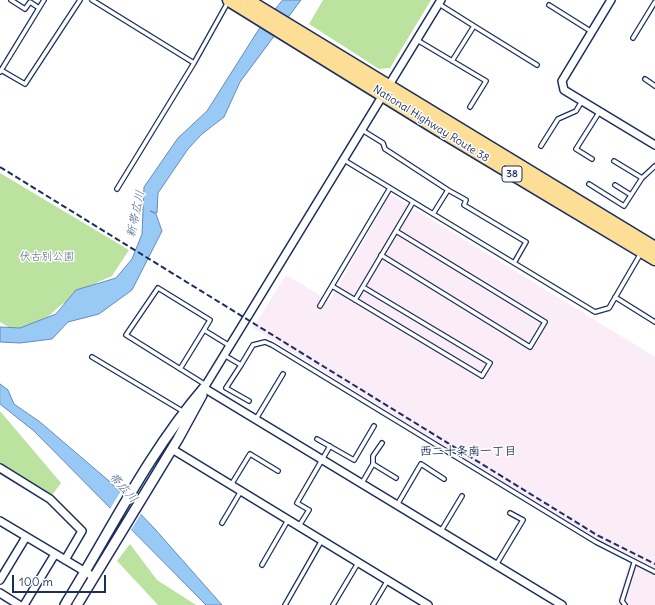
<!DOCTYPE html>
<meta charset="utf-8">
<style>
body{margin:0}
#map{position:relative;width:655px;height:605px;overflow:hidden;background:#fff;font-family:Delius,sans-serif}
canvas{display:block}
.scale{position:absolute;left:12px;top:575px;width:94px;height:18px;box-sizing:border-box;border:2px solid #1b2f5e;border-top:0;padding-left:5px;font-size:12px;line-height:14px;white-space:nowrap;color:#1b2f5e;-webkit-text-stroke:3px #fff;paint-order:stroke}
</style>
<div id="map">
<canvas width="655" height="605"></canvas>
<div class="scale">100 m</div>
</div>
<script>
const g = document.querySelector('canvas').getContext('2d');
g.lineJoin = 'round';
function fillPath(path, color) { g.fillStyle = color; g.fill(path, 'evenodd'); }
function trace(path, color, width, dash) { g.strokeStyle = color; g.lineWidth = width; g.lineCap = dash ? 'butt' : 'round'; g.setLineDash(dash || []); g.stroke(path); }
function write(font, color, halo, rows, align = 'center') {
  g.font = font + ' Delius,"Klee One",sans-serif'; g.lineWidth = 3; g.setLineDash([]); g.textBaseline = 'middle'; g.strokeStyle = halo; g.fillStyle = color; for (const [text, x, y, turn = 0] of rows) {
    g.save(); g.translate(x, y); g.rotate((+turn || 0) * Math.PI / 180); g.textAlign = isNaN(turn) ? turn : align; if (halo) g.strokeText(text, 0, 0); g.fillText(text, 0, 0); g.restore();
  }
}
fillPath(new Path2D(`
 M390,194L655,357V605H616L631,557L592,537L253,328L286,275L330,301Z`), '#fbedf7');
fillPath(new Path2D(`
 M323,0H431L390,68L379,69L309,24Z
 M0,173L129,250L112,276L98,282L61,305L41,323L20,334L0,322Z
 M0,411L61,483L52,495L0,463Z
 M130,544L157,580L196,605H158L117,561Z`), '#bbe39f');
const water = new Path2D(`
 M283,0H301L240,82L224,117L202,134L188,149L158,193L157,213L150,211L156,214L162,231L132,290L99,314L68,322L52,339L20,343L0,342V327L20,328L56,314L76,290L116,278L132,259L142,234L144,187L178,138L207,111L259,29Z
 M0,384L8,390L14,404L40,422L109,481L154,528L222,605H206L34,431L0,404Z`);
fillPath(water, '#99c9f5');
trace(water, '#678bb9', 1);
fillPath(new Path2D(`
 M121,491L142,512L131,530L110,509Z`), '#fff');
const lane = new Path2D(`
 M11,0L25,9L30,2L39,8
 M92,0L194,63
 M439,4L474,26L452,61
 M549,5L592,32
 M474,26L537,65
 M633,38L655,2
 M417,40L486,81L470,107
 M1,70L25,84L80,0
 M0,72L44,0
 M645,79L655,86
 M362,130L383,143L385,149L448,190L433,214
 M541,146L558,119L576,111L582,101
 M592,159L576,149L600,111
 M344,160L595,312L609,308L641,253
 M614,161L642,178L655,166
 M589,184L624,206L642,178
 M615,185L631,195
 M117,189L194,63L228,2
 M448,190L466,200L464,205L526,242L514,263
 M381,255L530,347L545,322L396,231
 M332,286L482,376L490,363L363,287
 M615,297L655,322
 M355,300L413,202
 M320,306L390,188
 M204,330L210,320L158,288L126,335L206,385
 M224,355L241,365L253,345L265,342L272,345L596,542L655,572
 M92,357L184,412
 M241,365L226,388L249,401
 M180,369L204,330L230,346
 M256,419L283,374
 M317,439L354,460L374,426
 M373,464V456L382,443
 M362,483L373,464L396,478
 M231,485L250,454L278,471
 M397,505L421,464L444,479
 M222,523L241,491
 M299,526L309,510L297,503L330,446
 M441,531L462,496
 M262,565L288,520
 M496,565L523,520L510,513
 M285,605L322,540
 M333,605L358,563
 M373,605L388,580
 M625,605L622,601L634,563`);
const street = new Path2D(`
 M441,0L204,388L562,605
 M611,0L562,81L564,90L655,145
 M172,449L428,605
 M0,468L50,499L82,531L65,560
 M0,521L94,577
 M0,580L26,537
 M0,593L19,605
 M24,605L55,554`);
const secondary = new Path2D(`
 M65,605C110,532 148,453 204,388
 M77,605L178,439L202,395`);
const highway = new Path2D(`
 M229,0L436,128L655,259
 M247,0L655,248`);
trace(lane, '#1b2f5e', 6);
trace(street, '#1b2f5e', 10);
trace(secondary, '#1b2f5e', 12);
trace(highway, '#1b2f5e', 15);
trace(lane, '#fff', 3.5);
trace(street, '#fff', 7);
trace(secondary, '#fff', 9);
trace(highway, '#fcde96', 12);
trace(new Path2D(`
 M0,167L597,535L655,564`), '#1b2f5e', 2, [6, 3]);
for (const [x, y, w] of [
 [512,174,20]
]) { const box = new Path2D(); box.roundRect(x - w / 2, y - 8, w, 16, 3); g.fillStyle = '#fff'; g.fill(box); trace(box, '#1b2f5e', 1); }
write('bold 10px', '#1b2f5e', null, [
 ["38",512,174]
]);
write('11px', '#1b2f5e', '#fff', [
 ["National Highway Route 38",431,124,32]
]);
write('11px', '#435c6e', '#fff', [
 ["伏古別公園",47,257]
]);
write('italic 12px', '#415d8b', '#fff', [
 ["新帯広川",136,214,-78],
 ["帯広川",123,488,48]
]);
write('bold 12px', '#1b2f5e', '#fff', [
 ["西二十条南一丁目",468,452]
]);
</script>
